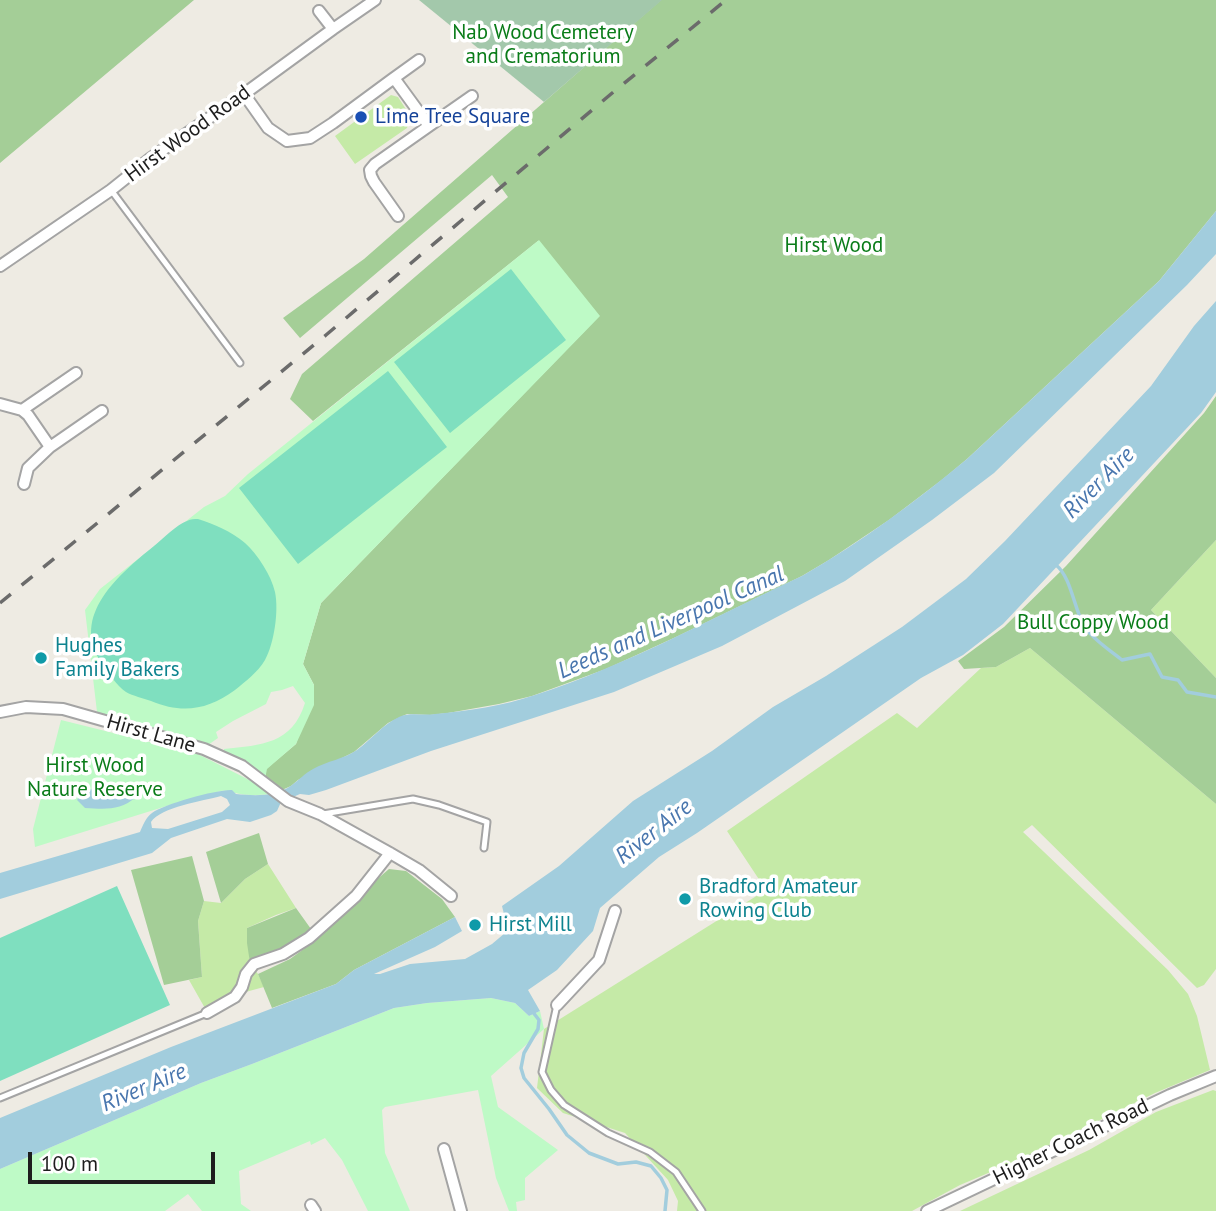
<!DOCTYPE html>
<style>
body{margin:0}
#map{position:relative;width:1216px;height:1211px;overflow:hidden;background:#eeebe3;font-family:"PT Sans",sans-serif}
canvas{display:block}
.scale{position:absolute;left:28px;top:1152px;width:187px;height:32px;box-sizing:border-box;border:4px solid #1d1d1d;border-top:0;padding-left:9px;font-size:21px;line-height:24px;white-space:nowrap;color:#1d1d1d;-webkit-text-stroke:5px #fff;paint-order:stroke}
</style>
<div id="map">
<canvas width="1216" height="1211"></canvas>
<div class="scale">100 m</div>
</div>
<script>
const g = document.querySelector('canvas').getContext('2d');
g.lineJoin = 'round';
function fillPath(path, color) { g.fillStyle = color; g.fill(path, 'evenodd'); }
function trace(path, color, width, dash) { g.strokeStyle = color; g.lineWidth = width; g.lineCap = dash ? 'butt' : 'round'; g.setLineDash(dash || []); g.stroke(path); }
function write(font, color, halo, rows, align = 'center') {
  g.font = font + ' "PT Sans",sans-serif'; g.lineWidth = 7; g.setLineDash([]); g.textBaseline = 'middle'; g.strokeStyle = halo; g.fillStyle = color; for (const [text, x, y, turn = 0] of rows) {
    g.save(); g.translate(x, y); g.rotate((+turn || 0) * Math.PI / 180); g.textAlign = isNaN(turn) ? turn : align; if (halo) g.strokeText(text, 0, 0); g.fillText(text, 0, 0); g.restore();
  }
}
fillPath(new Path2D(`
 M391,95L398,97L411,117L407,128L355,164L335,136Z
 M1216,540V678L1151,610Z
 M1030,648L1216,804V969L1204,985L1197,988L1032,825L1023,832L1168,970L1188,994L1197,1016L1210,1070L1155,1093L1019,1160L960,1185L912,1211H677L678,1201L668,1180L625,1133L563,1113L537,1088L544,1029L766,890L727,831L897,713L917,728L981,668L996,667Z
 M268,864L296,908L276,915L247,928L250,963L258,974L264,987L227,997L206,1010L189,980L202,977L198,921L204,901L221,903L245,879Z
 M1213,1090L1216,1091V1211H960L1089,1150L1156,1112Z`), '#c5eaa7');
fillPath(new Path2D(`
 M0,0H194L0,163Z
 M661,0H1216V211L1159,281L967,459L943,479L889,520L829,560L802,576L676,637L606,669L532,696L499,704L448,713L430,715L407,714L388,723L354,752L298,780L291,786L282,790L265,779L266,769L296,744L314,685L303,664L321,603L599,316L538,241L313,421L290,399L302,374L508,197L492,175L300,338L283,318L364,259Z
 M1216,396V540L1151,610L1216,678V804L1030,648L996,667L964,669L958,661L1004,627L1066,566L1204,413Z
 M259,833L268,864L245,879L221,903L206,852Z
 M192,856L204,901L198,921L202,977L164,985L131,870Z
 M389,869L406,871L442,899L455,917L354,970L336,984L272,1008L258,974L290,959L312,943L347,911L375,881Z
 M296,908L311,929L282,950L250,963L247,943V928Z`), '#a4ce97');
fillPath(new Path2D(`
 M419,0H662L544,102Z`), '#a3c8ab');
fillPath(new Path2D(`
 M539,240L600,316L321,603L303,664L314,685V705L296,744L267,769L265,779L224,753V749C262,745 292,744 305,703L293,686L282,690L271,692L266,704L233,721L216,732L218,738L208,745L194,739L97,712L85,610L100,589L204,507L225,496L248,474Z
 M61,720L198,754L267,789L271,794C261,795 250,796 240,794C232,793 229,790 221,791L170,805L35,847L33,829Z
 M491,998L515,1003L529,1016L540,1011L544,1029L491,1076L498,1107L558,1150L525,1178V1200L516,1202L517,1211H509L496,1178L478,1090L385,1107L382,1110L385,1153L410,1211H368L342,1160L325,1138L311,1145L310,1141L239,1171L241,1204L251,1211H202L188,1194L165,1211H0V1169L201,1083L252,1064L394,1008L427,1003Z`), '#befac6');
fillPath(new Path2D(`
 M511,269L566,340L450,433L394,362Z
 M388,371L447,447L298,564L239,488Z
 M198,519C214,524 231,531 245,543C258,555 271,575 275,592C279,611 274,644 265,660C257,673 246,681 235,690C208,710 182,714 151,701C143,698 133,696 126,692C116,685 109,673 102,663C69,617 119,574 154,546C163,539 177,524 187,521C191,519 194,519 198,519Z
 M117,886L170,1005L0,1081V938Z`), '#7fdfbf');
fillPath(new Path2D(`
 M1216,211V254L1187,285L994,473L932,520L845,581L722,646L614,692L431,751L326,790L309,795L300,794L281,802L277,811L271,815L250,822L227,819L171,838L152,853L0,899V873L140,832C143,825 146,817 152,813C164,804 218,789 232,790L236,794C255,796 276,797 292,785C299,780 305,773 313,769C327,761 344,759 357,750C372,739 382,725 399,717C410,712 423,716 435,714C468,711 503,706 535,695C628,665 713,617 802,576C861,542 915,502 967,459L1159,281ZM221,796L227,799L230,805L222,812L168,829L152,828L151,822C161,807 203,801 221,796Z
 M1216,301V392L1201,413L1003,624L963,655L921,678L697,833L659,857L600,908L593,931L557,970L528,990L540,1011L529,1016L515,1003L491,998L427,1003L394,1008L252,1064L201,1083L0,1169V1118L171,1047L336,984L354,970L455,917L462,931L435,947L374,974H380L410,964L465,959L492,944L505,933L504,925L507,918L504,914L502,906L559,866L633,801L712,751L773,707L826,676L902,627L966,579L1005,541L1151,386L1194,326Z
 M85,789L128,791L136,797C120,811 105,809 85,808L77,800Z`), '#a2cddd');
trace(new Path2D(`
 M1056,565C1071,577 1074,608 1084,626C1091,638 1111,651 1122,660L1150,654L1162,677L1178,680L1187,692L1216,697
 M532,1011L539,1020L538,1029L524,1053L521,1068L524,1078L549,1109L567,1135L589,1153L618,1164L636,1162L651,1166L661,1178L667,1190L665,1211`), '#a2cddd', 3.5);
const lane = new Path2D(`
 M111,190L240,363
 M323,814L413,799L439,805L487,822L484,848
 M557,1005L542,1072L551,1090L564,1105L608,1133L650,1152L676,1172L702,1211
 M0,1098L207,1013`);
const street = new Path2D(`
 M319,11L333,29
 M394,78L419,60
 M244,94L268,128L287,141L310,138L333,123L394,78L429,126L472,96
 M398,216L374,182L371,176L370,170L375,164L429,126
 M0,266L111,190L151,158L244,94L333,29L375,0
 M0,404L22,410L28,415L50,447L102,411
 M22,410L76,373
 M24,484L28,468L50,447
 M0,712L26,707L63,709L204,749L242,766L288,801L320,814L390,853L419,870L451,896
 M557,1005L599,960L615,911
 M207,1013L235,997L242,987L246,974L254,964L283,954L309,938L356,896L390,853
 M444,1149L461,1211
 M311,1205L315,1211
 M927,1211L1170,1095L1216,1076`);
trace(lane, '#a4a4a4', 9);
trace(street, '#a4a4a4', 14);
trace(lane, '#fff', 5);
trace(street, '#fff', 10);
trace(new Path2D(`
 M0,603L326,335L611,94L726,0`), '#6b6b6b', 3.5, [14, 14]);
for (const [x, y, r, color] of [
 [361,117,7,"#1a4fb4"],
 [41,658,7,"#0f9aa8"],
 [685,899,7,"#0f9aa8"],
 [475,925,7,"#0f9aa8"]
]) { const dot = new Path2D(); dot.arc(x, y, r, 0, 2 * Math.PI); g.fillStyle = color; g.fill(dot); trace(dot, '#fff', 2.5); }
write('21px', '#0a7c19', '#fff', [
 ["Nab Wood Cemetery",543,33],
 ["and Crematorium",543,57],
 ["Hirst Wood",834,246],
 ["Bull Coppy Wood",1093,623],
 ["Hirst Wood",95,766],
 ["Nature Reserve",95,790]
]);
write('21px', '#164399', '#fff', [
 ["Lime Tree Square",375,117]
], 'left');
write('21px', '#1d1d1d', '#fff', [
 ["Hirst Wood Road",188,134,-36],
 ["Hirst Lane",151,734,16],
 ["Higher Coach Road",1071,1142,-26]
]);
write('21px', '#0d838f', '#fff', [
 ["Hughes",55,646],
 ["Family Bakers",55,670],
 ["Bradford Amateur",699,887],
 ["Rowing Club",699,911],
 ["Hirst Mill",489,925]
], 'left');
write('italic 23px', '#4976ae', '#fff', [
 ["River Aire",1099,483,-45],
 ["Leeds and Liverpool Canal",671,623,-24],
 ["River Aire",654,832,-38],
 ["River Aire",144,1088,-23]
]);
</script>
